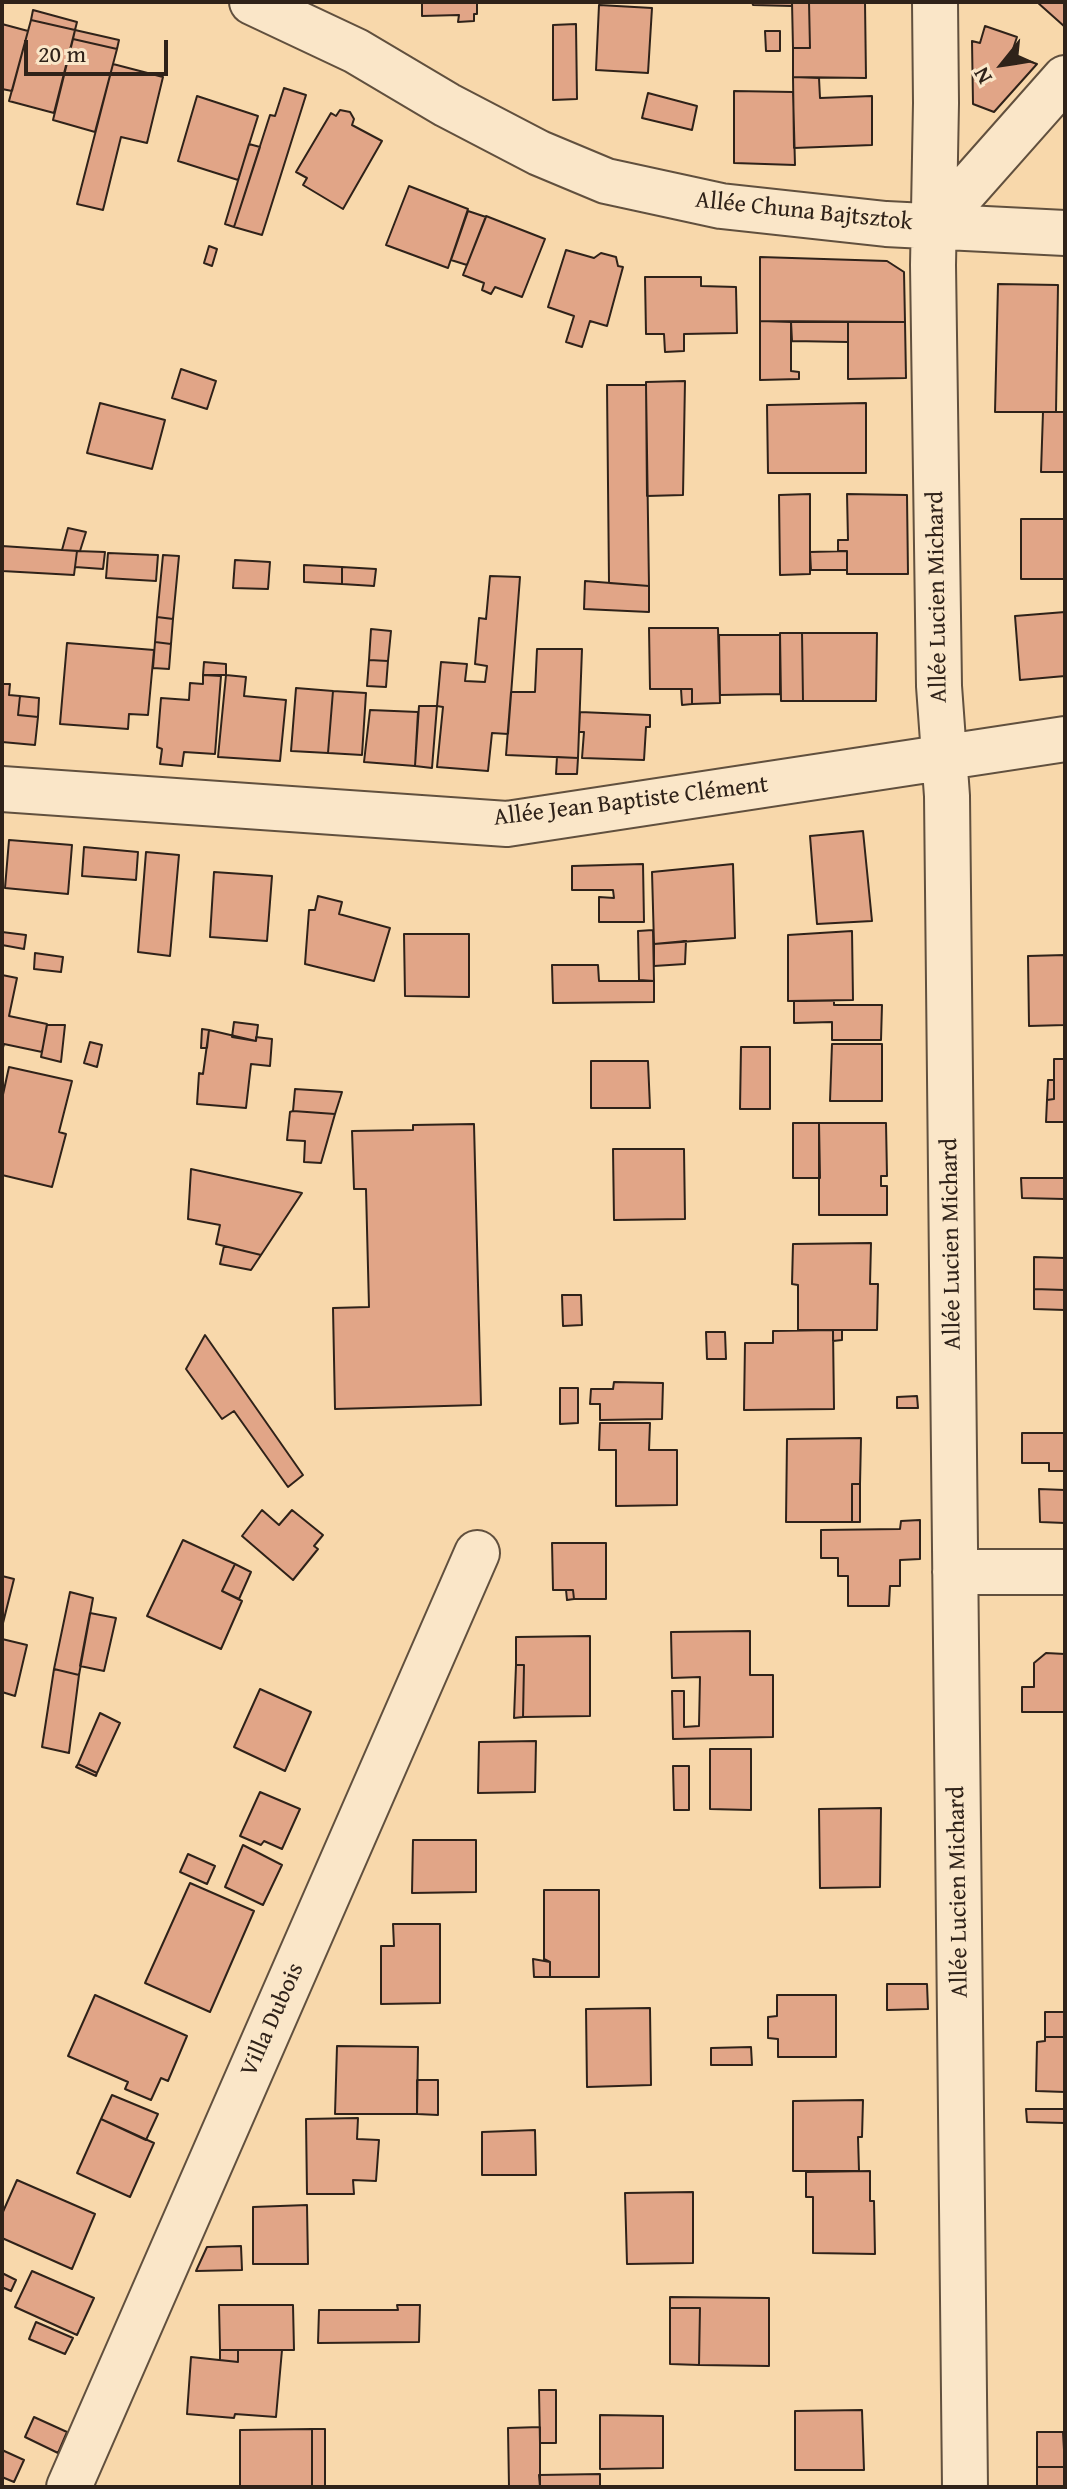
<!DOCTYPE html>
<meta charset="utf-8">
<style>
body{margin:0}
#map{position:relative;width:1067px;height:2489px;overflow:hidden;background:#f8d8ab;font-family:"Gentium Book Plus",serif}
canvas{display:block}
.frame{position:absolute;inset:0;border:4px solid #2f2219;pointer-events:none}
.north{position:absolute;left:963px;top:24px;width:80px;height:80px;-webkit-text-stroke:6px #fae6c8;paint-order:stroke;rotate:240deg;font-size:22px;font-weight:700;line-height:32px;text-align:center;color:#2f2219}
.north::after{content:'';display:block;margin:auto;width:28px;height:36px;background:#2f2219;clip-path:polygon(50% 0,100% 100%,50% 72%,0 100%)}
.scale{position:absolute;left:24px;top:40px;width:144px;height:36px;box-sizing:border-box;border:4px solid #2f2219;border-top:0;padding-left:10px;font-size:24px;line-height:28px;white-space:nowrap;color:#2f2219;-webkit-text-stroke:6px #fae6c8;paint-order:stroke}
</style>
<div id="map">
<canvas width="1067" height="2489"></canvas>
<div class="frame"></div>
<div class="north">N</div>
<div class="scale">20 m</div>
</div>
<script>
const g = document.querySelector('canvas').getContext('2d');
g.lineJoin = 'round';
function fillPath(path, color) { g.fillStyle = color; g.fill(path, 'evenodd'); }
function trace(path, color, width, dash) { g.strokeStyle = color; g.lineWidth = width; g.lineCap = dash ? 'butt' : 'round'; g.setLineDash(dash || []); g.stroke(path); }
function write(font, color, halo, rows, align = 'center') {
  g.font = font + ' "Gentium Book Plus",serif'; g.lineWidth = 6; g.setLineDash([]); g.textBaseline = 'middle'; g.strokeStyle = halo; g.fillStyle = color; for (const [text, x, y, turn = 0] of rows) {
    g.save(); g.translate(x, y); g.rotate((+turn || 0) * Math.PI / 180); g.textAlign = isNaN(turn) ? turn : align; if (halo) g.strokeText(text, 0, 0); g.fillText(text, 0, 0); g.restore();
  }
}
const building = new Path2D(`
 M422,2H477V14H474V21L458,22L459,15L422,16Z
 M752,2H792V6L753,5Z
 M792,2H809L810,48H793Z
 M809,2H865L866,78L793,77V48H810Z
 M1037,2H1065V27Z
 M599,5L652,8L648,73L596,70Z
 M33,10L77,22L75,30L31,20Z
 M31,20L75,30L54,113L9,101Z
 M2,24L28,31L12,91L2,89Z
 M576,24L577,99L553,100V25Z
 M985,26L1017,37L1011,55L1037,64L994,112L973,104L972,41L980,43Z
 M75,30L119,40L117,49L73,39Z
 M765,31H780V51H766Z
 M73,39L117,49L95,132L53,120Z
 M113,64L163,77L147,143L121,137L103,210L77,204Z
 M793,77L819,78L820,98L872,96V145L794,148Z
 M284,88L306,95L262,235L234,227L270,115L275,116Z
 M734,91L793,92L795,165L734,163Z
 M648,93L697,106L692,130L642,118Z
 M197,96L258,116L238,180L178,161Z
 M340,110L350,112L354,119L352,125L382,141L343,209L303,185L307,178L296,172L331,113L336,116Z
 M249,144L260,147L234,227L225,224Z
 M409,186L468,209L448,268L386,245Z
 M468,211L486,217L467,265L451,260Z
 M486,216L545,239L522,297L495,287L491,294L482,290L484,283L463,275Z
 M209,246L217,249L212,266L204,263Z
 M566,250L594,258L601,253L616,257L618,266L623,267L607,326L590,321L582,347L566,342L574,316L548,307Z
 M760,257L887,261L904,272L905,322L760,321Z
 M645,277H701V286L736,287L737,333L684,334V351L665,352L664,334H646Z
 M998,284L1058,285L1056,412H995Z
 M760,321L791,322V371L799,372V379L760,380Z
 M791,322H848V342L792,341Z
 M848,322H905L906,378L848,379Z
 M181,369L216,381L207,409L172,398Z
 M685,381L683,495L647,496L646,382Z
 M607,385H646L649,586L609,583Z
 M100,403L165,420L152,469L87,453Z
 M866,403V473H768L767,405Z
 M1043,412H1065V472H1041Z
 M810,494V574L780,575L779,495Z
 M847,494L907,495L908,574H847V551H838V540H848Z
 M1021,519H1065V579H1021Z
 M68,528L86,532L80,551L62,550Z
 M2,546L77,551L74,575L2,571Z
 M77,551L105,552L103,569L75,567Z
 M847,551V570H811L810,552Z
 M108,553L158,555L156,581L106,578Z
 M163,555L179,556L173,619L157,617Z
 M235,560L270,562L268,589L233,588Z
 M304,565L342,567V584L304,582Z
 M342,567L376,569L374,586L342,584Z
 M490,576L520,577L508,734L492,733L488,771L437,767L443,707L437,706L441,662L467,664L465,681L485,682L487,666L475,664L479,618L486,619Z
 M585,581L649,586V612L584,609Z
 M1065,612V676L1020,680L1015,616Z
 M157,617L173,619L171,644L155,642Z
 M649,628H718L720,703L692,704V689H650Z
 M371,629L391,631L388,661L369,660Z
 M780,633H802L803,701H781Z
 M802,633H877L876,701H803Z
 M719,635H780V694L720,695Z
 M155,642L171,644L169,669L153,668Z
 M67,643L154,650L148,715L129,714L128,729L60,724Z
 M537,649H582L578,758L506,755L511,692H535Z
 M369,660L388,661L386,687L367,686Z
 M204,662L226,664V675H203Z
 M203,675L221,676L215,754L184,752L182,766L160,764L162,749L157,747L161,698L189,700L190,683L203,684Z
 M226,675L246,677L244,696L286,700L280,761L218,757Z
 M2,684H10L9,695L20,696L18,715L38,717L35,745L2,742Z
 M296,688L333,691L328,753L291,751Z
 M681,689H692V704L682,705Z
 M333,691L366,693L362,755L328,753Z
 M20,696L39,698L38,717L18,715Z
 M419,706H437L432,768L415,766Z
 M370,710L418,712L415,766L364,762Z
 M580,712L650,715V727H646L644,760L582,758L584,732H579Z
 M557,757L578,758L577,774H556Z
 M863,831L872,921L817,924L810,836Z
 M9,840L72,845L68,894L5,888Z
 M84,847L138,852L136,880L82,876Z
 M146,852L179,855L170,956L138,952Z
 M643,864L644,922H599V897L614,898L613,890H572V866Z
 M733,864L735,938L654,944L652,872Z
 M214,872L272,876L267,941L210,937Z
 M318,896L342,902L339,914L390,928L374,981L305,964L309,910H315Z
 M653,930L654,981L639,980L638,931Z
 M852,931L853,1000L788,1001V935Z
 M2,932L26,935L24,949L2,945Z
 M404,934H469V997L405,996Z
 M686,941L685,964L654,966V944Z
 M35,953L63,957L61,972L34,969Z
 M1065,955V1025L1029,1026L1028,956Z
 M552,965H598L599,981H654V1002L553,1003Z
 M2,975L17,978L9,1016L47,1024L42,1052L4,1044L2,1051Z
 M794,1001H834V1005H882L881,1040H832V1022L794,1023Z
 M234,1022L258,1025L256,1041L232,1037Z
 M47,1025H65L61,1062L41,1057Z
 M202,1029L209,1030L207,1048H201Z
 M209,1030L256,1041V1037L272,1039L270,1066L251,1064L246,1108L197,1104L199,1073L203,1074Z
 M90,1042L102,1045L97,1067L84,1063Z
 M832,1044H882V1101H830Z
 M741,1047H770V1109H740Z
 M1054,1059H1065V1122H1046L1047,1100L1054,1099Z
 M591,1061H648L650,1108H591Z
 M9,1067L72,1081L59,1132L66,1134L52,1187L2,1175V1099Z
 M1048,1080H1054V1099L1047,1100Z
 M295,1089L342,1092L335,1114L293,1111Z
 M293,1111L335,1114L321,1163L304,1162L305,1141L287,1140L290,1112Z
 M793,1123H819L820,1178H793Z
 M819,1123H886L887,1176H881V1186H887V1215H819Z
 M474,1124L481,1405L335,1409L333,1308L369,1307L366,1189H354L352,1131L413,1130V1125Z
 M613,1149H684L685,1219L614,1220Z
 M191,1169L302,1193L261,1255L216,1244L220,1225L188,1219Z
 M1021,1178H1064V1199L1022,1198Z
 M871,1243L870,1284H878L877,1330H798V1285L792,1284L793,1244Z
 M224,1246L261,1255L251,1270L220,1264Z
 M1034,1257L1065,1258V1290L1034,1289Z
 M1034,1289L1065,1290V1310L1034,1309Z
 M562,1295H581L582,1325L563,1326Z
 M833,1330H842V1340L833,1341Z
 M833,1330L834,1409L744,1410L745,1343H773V1331Z
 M706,1332H725L726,1359H707Z
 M205,1335L303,1475L288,1487L234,1411L222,1419L186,1369Z
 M614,1382L663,1383L662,1419L600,1420V1404H590L591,1389H613Z
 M560,1388H578V1423L560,1424Z
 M917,1396L918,1408H897V1397Z
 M600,1423H650L649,1450H677V1505L616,1506V1450H599Z
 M1022,1433H1065V1471H1049V1463H1022Z
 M861,1438L860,1484H852V1522H786L787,1439Z
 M852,1484H860V1522H852Z
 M1039,1489L1065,1490V1523L1040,1522Z
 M262,1510L279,1525L292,1510L323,1535L314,1546L318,1549L293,1580L242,1536Z
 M920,1520V1559L900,1560V1586H890L889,1606H848V1576H838V1558H821V1530L900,1529L901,1521Z
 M183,1540L235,1564L222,1591L242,1601L221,1649L147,1616Z
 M552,1543H606V1599H574L573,1590H553Z
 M235,1564L251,1572L239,1599L222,1591Z
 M2,1576L14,1579L2,1627Z
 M566,1590H573L574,1599L567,1600Z
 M70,1592L93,1598L79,1675L54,1669Z
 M90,1613L116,1618L104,1671L80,1666Z
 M750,1631V1675H773V1737L673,1739L672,1691H684V1727L699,1726L700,1677L672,1678L671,1632Z
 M590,1636V1716L523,1717L524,1665H516V1637Z
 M2,1639L27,1645L15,1696L2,1692Z
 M1046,1653L1065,1654V1712H1022V1687H1034V1663Z
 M516,1665H524L523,1717L514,1718Z
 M54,1669L79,1675L69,1753L42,1747Z
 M260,1689L311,1712L285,1771L234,1747Z
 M100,1713L120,1723L97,1773L78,1764Z
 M536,1741L535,1792L478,1793L479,1742Z
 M710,1749H751V1810L710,1809Z
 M78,1764L97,1773L96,1776L76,1767Z
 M673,1766H689V1810H674Z
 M260,1792L300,1809L282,1849L264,1841L261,1845L240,1836Z
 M881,1808L880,1887L820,1888L819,1809Z
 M413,1840H476V1892L412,1893Z
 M243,1845L282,1865L263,1905L225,1887Z
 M188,1854L215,1866L207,1884L180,1872Z
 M190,1883L254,1911L210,2012L145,1983Z
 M544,1890H599V1977H550V1962L544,1959Z
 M393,1924H440V2003L381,2004V1946H394Z
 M533,1959L550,1962V1977H534Z
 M887,1984H927L928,2009L887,2010Z
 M95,1995L187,2036L168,2081L161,2078L151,2100L125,2089L128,2082L68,2056Z
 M777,1995H836V2057H778V2039L768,2038V2017L777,2016Z
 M650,2008L651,2085L587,2087L586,2009Z
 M1045,2012H1065V2037H1045Z
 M1045,2037H1065V2092L1036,2091L1037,2042L1045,2041Z
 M337,2046L418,2047L417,2114H335Z
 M751,2047L752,2065H711V2048Z
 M417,2080H438V2115L417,2114Z
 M112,2095L158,2114L146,2140L101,2119Z
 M863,2100L862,2137H858L859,2171H793V2101Z
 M1026,2109H1065V2123L1027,2122Z
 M358,2118L357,2139L379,2140L376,2181L353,2180L354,2194H307L306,2119Z
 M101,2119L154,2143L130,2197L77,2173Z
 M535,2130L536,2175H482V2132Z
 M870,2171V2201H874L875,2254L813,2253V2197H806V2172Z
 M17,2180L95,2214L72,2269L2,2238V2214Z
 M693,2192V2263L627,2264L625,2193Z
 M307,2205L308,2264H253V2207Z
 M241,2246L242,2270L196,2271L207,2247Z
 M32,2271L94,2298L77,2335L15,2307Z
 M2,2273L16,2280L11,2291L4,2288L2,2291Z
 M670,2297L769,2298V2366L699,2365L700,2308H670Z
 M219,2305H293L294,2350H220Z
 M397,2305H420L419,2342L318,2343L319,2310H398Z
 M670,2308H700L699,2365L670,2364Z
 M36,2322L73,2338L65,2354L29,2339Z
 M220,2350H238V2362L220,2360Z
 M238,2350H282L276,2417L235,2414L234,2418L187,2414L191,2357L238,2362Z
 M539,2390H556V2443H540Z
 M862,2410L864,2470H795V2411Z
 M600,2415L663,2416V2468L600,2469Z
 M34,2417L67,2432L58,2453L25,2437Z
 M540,2427V2487H509L508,2428Z
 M312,2429H325V2487H312Z
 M312,2429V2487H240V2430Z
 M1037,2432H1063L1065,2467H1037Z
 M2,2450L24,2460L14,2482L2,2477Z
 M1037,2467H1065V2487H1037Z
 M600,2474V2487H540L539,2475Z`);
fillPath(building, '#e1a587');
trace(building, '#2f2219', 2);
const street = new Path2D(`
 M252,2L356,51L447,105L539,153L606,181L721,206L886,224L1065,233
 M935,2L936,103L933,265L939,686L947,796L965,2487
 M934,226L1065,78
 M2,789L507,824L1065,739
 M955,1572H1065
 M69,2487L477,1553`);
trace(street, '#61503e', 48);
trace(street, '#fae6c8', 44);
write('24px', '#2f2219', '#fae6c8', [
 ["Allée Chuna Bajtsztok",804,212,6],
 ["Allée Lucien Michard",938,597,-91],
 ["Allée Jean Baptiste Clément",631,802,-7],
 ["Allée Lucien Michard",952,1244,-91],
 ["Allée Lucien Michard",959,1892,-91],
 ["Villa Dubois",273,2020,-66]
]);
</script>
